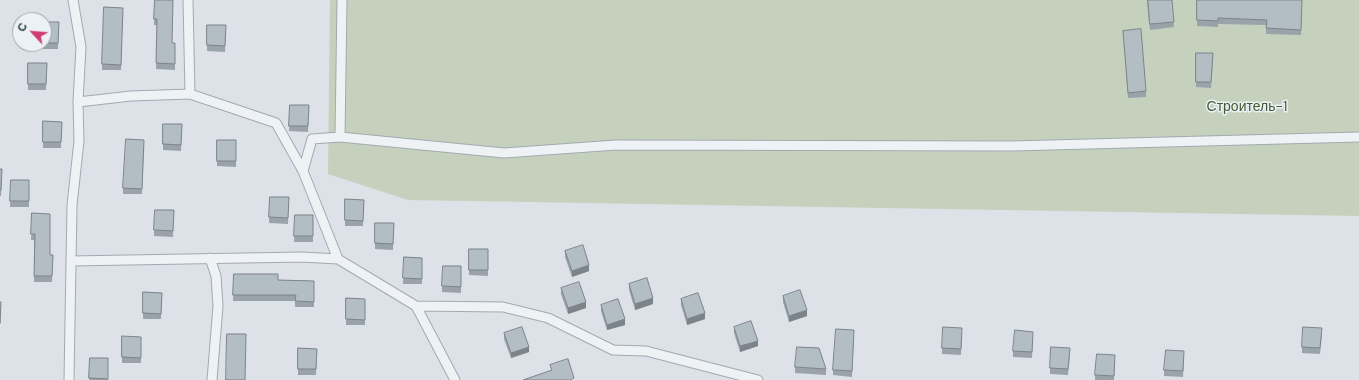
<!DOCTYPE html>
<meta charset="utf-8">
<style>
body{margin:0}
#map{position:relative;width:1359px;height:380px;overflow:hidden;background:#dce2e7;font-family:"DM Sans",sans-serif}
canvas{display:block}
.north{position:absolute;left:12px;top:12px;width:40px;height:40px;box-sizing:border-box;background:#ebf1f5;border:1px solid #9ca5ac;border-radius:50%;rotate:296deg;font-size:11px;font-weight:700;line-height:16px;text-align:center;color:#25333e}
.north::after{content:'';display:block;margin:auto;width:14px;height:18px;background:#d23b6e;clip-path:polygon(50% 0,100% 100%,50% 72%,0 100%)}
</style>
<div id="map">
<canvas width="1359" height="380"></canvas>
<div class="north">С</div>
</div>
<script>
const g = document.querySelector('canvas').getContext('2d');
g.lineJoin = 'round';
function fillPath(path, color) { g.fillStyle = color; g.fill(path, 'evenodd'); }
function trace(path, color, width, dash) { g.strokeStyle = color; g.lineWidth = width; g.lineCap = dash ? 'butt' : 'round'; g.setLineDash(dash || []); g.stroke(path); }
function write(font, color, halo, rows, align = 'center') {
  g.font = font + ' "DM Sans",sans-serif'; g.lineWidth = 3; g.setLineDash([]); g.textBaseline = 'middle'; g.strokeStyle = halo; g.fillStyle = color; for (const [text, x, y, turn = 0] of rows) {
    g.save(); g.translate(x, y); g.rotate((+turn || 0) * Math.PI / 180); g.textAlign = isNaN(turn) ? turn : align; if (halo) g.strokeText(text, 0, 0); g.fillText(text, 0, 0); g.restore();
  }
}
fillPath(new Path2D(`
 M330,0H1359V216L408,200L328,174Z`), '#c6d1bd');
const service = new Path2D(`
 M73,0L81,47L78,102L131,96L190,94
 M188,0L190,94L276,123L303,171
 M342,0L340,137L312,139L303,171L338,259L416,306L503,307L548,318L613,350L646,351L758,380
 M340,137L504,153L616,145L1012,146L1359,137
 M210,258L216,276L218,306L212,380
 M71,261L302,257L338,259
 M416,306L455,380
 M69,380L72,205L79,141L78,102`);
trace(service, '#a1aab1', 11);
trace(service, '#eff2f5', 9);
fillPath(new Path2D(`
 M155,0L172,43H175V70L156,69L157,25H154Z
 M1147,0H1172L1174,27L1150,30Z
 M1197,0H1302L1301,35L1266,34V25L1218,24V27L1197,26Z
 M104,7L123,8L121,70H102Z
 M44,22H59L58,49H40V44H44Z
 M207,25H226L225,52L207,51Z
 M1123,31L1146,91V97L1128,98Z
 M1196,53L1213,59L1211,88L1196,87Z
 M28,63H47L46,90H28Z
 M290,105H309L308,132L289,131Z
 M43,121L62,122L61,148H43Z
 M163,124H182L181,151L163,150Z
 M217,140H236V167L217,166Z
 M144,146L142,194H123V188Z
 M0,169H2L1,196H0Z
 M11,180H29V207H10Z
 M270,197H289L288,224L269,223Z
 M345,199L364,200L363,226H345Z
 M155,210H174L173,237L154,236Z
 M32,213L50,255H53L52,282H34V240H31Z
 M295,215H313V242H294Z
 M375,223H394L393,250L375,249Z
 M469,249H488V276L469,275Z
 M565,251L589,271L572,277L565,257Z
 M404,257L422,258V284H403Z
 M443,266H461V293L442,292Z
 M234,274L278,280L314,281V307H295V301H233Z
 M629,284L653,304L635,310L629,290Z
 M561,288L586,308L568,314L561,294Z
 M143,292L162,293L161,319H143Z
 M783,296L807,316L789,322L783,302Z
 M346,298L365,299V325H346Z
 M681,299L705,319L687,325L681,305Z
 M601,305L625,325L607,330L601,311Z
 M734,327L758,346L740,352L734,333Z
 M504,333L529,352L511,358L504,339Z
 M962,334L961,355L942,354V348Z
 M1322,334L1320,354L1302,353V347Z
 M122,336L141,337V363H122Z
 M854,336L852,377L833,375V370Z
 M1033,337L1032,358L1013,357V351Z
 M298,348L317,349L316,375H298Z
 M1070,354L1068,375L1050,374V368Z
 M1184,356L1183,377L1164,376V370Z
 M90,358H108V380H89Z
 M1115,361L1114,380H1095V375Z
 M795,367L826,369V375L795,373Z`), '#9aa3a9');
fillPath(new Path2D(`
 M589,265V271L572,277V271Z
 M653,298V304L635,310V304Z
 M586,302V308L568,314V308Z
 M807,310V316L789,322V316Z
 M705,313V319L687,325V319Z
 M625,319V325L607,330V325Z
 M758,341V346L740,352V346Z
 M529,347V352L511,358V353Z`), '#7d8489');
const building = new Path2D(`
 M155,0H173L172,43H175V64L156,63L157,19H154Z
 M1148,0H1172L1174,22L1150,24Z
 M1197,0H1302L1301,30L1266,28L1267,20L1218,18V21L1197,20Z
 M104,7L123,8L121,65L102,64Z
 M44,22H59L58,43H44Z
 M207,25H226L225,46L207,45Z
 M1141,29L1146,91L1128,93L1123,31Z
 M1196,53H1213L1211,82H1196Z
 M28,63H47L46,84H28Z
 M290,105H309L308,126H289Z
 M43,121L62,122L61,142H43Z
 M163,124H182L181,145L163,144Z
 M126,139L144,140L142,189L123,188Z
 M217,140H236V161H217Z
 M0,169H2L1,190H0Z
 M11,180H29V201H10Z
 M270,197H289L288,218L269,217Z
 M345,199L364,200L363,221L345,220Z
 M155,210H174L173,231L154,230Z
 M32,213L50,214V255H53L52,276H34L35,234H31Z
 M295,215H313V236H294Z
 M375,223H394L393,244L375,243Z
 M583,245L589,265L572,271L565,251Z
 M469,249H488V270H469Z
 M404,257L422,258V279L403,278Z
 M443,266H461V287L442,286Z
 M234,274H278V280L314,281V302L295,301L296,295H233Z
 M647,278L653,298L635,304L629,284Z
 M579,282L586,302L568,308L561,288Z
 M800,290L807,310L789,316L783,296Z
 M143,292L162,293L161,314L143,313Z
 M698,293L705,313L687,319L681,299Z
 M346,298L365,299V320L346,319Z
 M618,299L625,319L607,325L601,305Z
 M0,302H1L0,323Z
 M751,321L758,341L740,346L734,327Z
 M522,327L529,347L511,353L504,333Z
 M943,327L962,328L961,349L942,348Z
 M1303,327L1322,328L1320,348L1302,347Z
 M836,329L854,330L852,371L833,370Z
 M1015,330L1033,332L1032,352L1013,351Z
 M227,334H246L245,380H226Z
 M122,336L141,337V358L122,357Z
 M797,347L819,348L826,369L795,367Z
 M1051,347L1070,348L1068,369L1050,368Z
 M298,348L317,349L316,369H298Z
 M1166,350L1184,351L1183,371L1164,370Z
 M1097,354L1115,355L1114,376L1095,375Z
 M90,358H108V379L89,378Z
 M568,359L574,378L570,380H523L552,370L550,365Z`);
fillPath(building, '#b3bdc4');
trace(building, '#7d8489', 1);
write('14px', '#415a32', '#ebf1f5', [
 ["Строитель-1",1247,107]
]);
</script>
